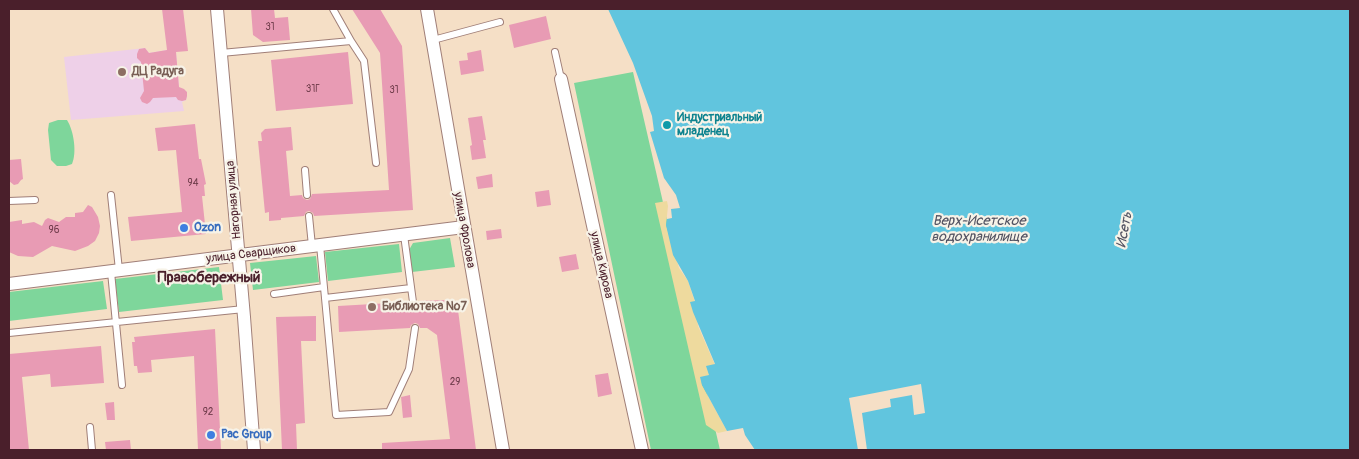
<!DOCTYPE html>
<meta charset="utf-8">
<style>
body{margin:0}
#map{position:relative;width:1359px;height:459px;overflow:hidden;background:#f5dfc6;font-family:Pangolin,sans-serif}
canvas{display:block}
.frame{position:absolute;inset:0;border:10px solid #4a1f2b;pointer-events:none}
</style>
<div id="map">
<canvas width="1359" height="459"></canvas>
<div class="frame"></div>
</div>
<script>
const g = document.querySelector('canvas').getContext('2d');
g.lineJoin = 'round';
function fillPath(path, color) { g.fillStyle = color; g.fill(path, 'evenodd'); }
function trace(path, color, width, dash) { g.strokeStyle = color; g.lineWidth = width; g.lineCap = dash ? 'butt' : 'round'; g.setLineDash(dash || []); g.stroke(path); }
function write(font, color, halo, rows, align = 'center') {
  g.font = font + ' Pangolin,sans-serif'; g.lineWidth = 4.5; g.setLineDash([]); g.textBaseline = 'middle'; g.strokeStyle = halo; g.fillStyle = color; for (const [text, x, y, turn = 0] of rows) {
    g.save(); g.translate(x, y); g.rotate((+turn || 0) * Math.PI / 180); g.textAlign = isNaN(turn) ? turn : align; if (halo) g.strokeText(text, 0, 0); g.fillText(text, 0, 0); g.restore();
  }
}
fillPath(new Path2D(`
 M145,48L149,53L167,50L176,52L179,87L187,92V96L186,100L182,102L184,111L71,120L64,57Z`), '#eed0e8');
fillPath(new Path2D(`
 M633,72L720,450H651L574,83Z
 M58,120H67C74,131 77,153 72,164L66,166H57L51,160L48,130L49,123Z
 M450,238L455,267L412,272L409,250L413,243Z
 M399,244L402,272L328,281L325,252Z
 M316,256L319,282L253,290L250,263Z
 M219,267L223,300L119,312L115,279Z
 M103,281L107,309L9,321V292Z`), '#7ed69b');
fillPath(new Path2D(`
 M667,201L668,206L666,225L679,268L688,281L695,302L698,326L715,365L709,375L701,378L702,385L727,431L718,433L706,425L655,203Z`), '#eeda9e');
fillPath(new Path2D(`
 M608,9H1350V450H755L745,435L743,428L727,431L702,385L700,377L709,375L706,366L715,364L693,312L690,302L695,301L688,281L673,255L666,225L667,219L672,218L671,209L680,208L676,195L664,178L650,132L654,131L652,116L633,63Z`), '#61c5de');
fillPath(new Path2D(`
 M921,384L925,413L914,415L912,395L890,399L891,407L862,413L867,450H858L849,398Z`), '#f5dfc6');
fillPath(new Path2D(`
 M162,9H183L188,51L176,52L179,87L184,89L187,92V96L186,100L182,101L178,100L176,97L153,98L150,102L147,104L142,102L140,98L144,91L141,62L137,58V54L139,49L145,48L149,53L167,50Z
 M251,9H274L275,18L288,17L290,40L263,42L253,35Z
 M352,9H380L402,46L413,210L314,216L313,213L309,211L306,212L304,216L281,218V220L269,221V212L265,213L258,141H262L261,133L265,129L291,127L293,150L286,151L290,196L302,195L303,198L307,200L310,199L312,194L389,190L380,53Z
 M546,16L551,39L514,48L509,25Z
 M481,50L484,71L461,75L459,61L468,60L467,53Z
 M348,52L353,104L276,111L271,60Z
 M482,116L486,140H483L486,158L472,160L470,146L472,145L468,118Z
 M195,124L199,159H201L206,184L204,185L205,196H202L206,234L131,241L128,217L182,212L176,150L158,151L155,128Z
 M21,159L23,179L21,180L18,184L14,185L9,181V160Z
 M492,174L493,187L478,189L476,177Z
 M549,190L551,205L537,207L535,192Z
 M88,205L92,207L98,217L100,226L99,233L95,241L88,246L75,251L52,246L33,257L18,256L9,252V222L22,220V224L34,222L42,226L45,220L48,218L59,222L66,217H75V213L83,212Z
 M501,229L502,238L487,240L486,231Z
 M576,254L579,269L562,272L559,257Z
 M447,300L458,310L476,450H382V443L450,439L437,335L427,328H420L418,324L415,323L411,325L410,328L339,332L338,306L408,302L409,305L413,307L416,306L418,301Z
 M316,316V341H301L305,423L296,424L297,450H282L276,317Z
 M215,329L221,450H198L194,356L151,360L152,372L138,373L137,366H134L132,342H135L134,337Z
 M101,346L104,383L51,387L50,374L22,377L29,450H9V354Z
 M608,373L612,394L598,397L595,375Z
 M410,395L412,417L403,418L401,397Z
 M114,402L115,420H107L105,403Z
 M130,440L131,450H106L105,442Z`), '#e89bb4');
const service = new Path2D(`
 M333,9L351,41
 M433,40L500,22
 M555,52L561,79
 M221,53L351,41L364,61L376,163
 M305,170L307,195
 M111,195L119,270
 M9,201L35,200
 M309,216L312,246
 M404,235L413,302
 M320,245L336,415L389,412L409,369L415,328
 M111,272L122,385
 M274,294L324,287
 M325,298L411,288
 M9,333L244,309
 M90,427L92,450`);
const minor = new Path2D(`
 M217,9L244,317L254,450
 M427,9L503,450
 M561,79L642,450
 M9,284L464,227`);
trace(service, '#a07f78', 8);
trace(minor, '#a07f78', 14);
trace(service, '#fff', 6);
trace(minor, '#fff', 12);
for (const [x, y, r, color] of [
 [122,72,5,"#8d6e63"],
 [667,125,5,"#0f9aa8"],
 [184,228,5,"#3f7fe0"],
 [372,307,5,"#8d6e63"],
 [211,435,5,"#3f7fe0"]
]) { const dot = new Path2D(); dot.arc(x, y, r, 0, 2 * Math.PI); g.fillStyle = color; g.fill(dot); trace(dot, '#f7f3e8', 2); }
write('10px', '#723e4d', null, [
 ["31",270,27],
 ["31Г",313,89],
 ["31",394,90],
 ["94",193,183],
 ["96",54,230],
 ["29",455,382],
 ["92",208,412]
]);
write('bold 12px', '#785e54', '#f7f3e8', [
 ["ДЦ Радуга",132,72],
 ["Библиотека №7",382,307]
], 'left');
write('bold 12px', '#0d838f', '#f7f3e8', [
 ["Индустриальный",677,118],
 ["младенец",677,132]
], 'left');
write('12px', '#4a1f2b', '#f7f3e8', [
 ["Нагорная улица",234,200,-95],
 ["улица Фролова",464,230,80],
 ["улица Сварщиков",251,254,-7],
 ["улица Кирова",601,265,77]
]);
write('bold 12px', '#366cbe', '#f7f3e8', [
 ["Ozon",194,228],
 ["Pac Group",221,435]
], 'left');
write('italic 14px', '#515161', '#f7f3e8', [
 ["Верх-Исетское",979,221],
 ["водохранилище",979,237],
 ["Исеть",1125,230,-80]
]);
write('bold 15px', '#4a1f2b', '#f7f3e8', [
 ["Правобережный",209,278]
]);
</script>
